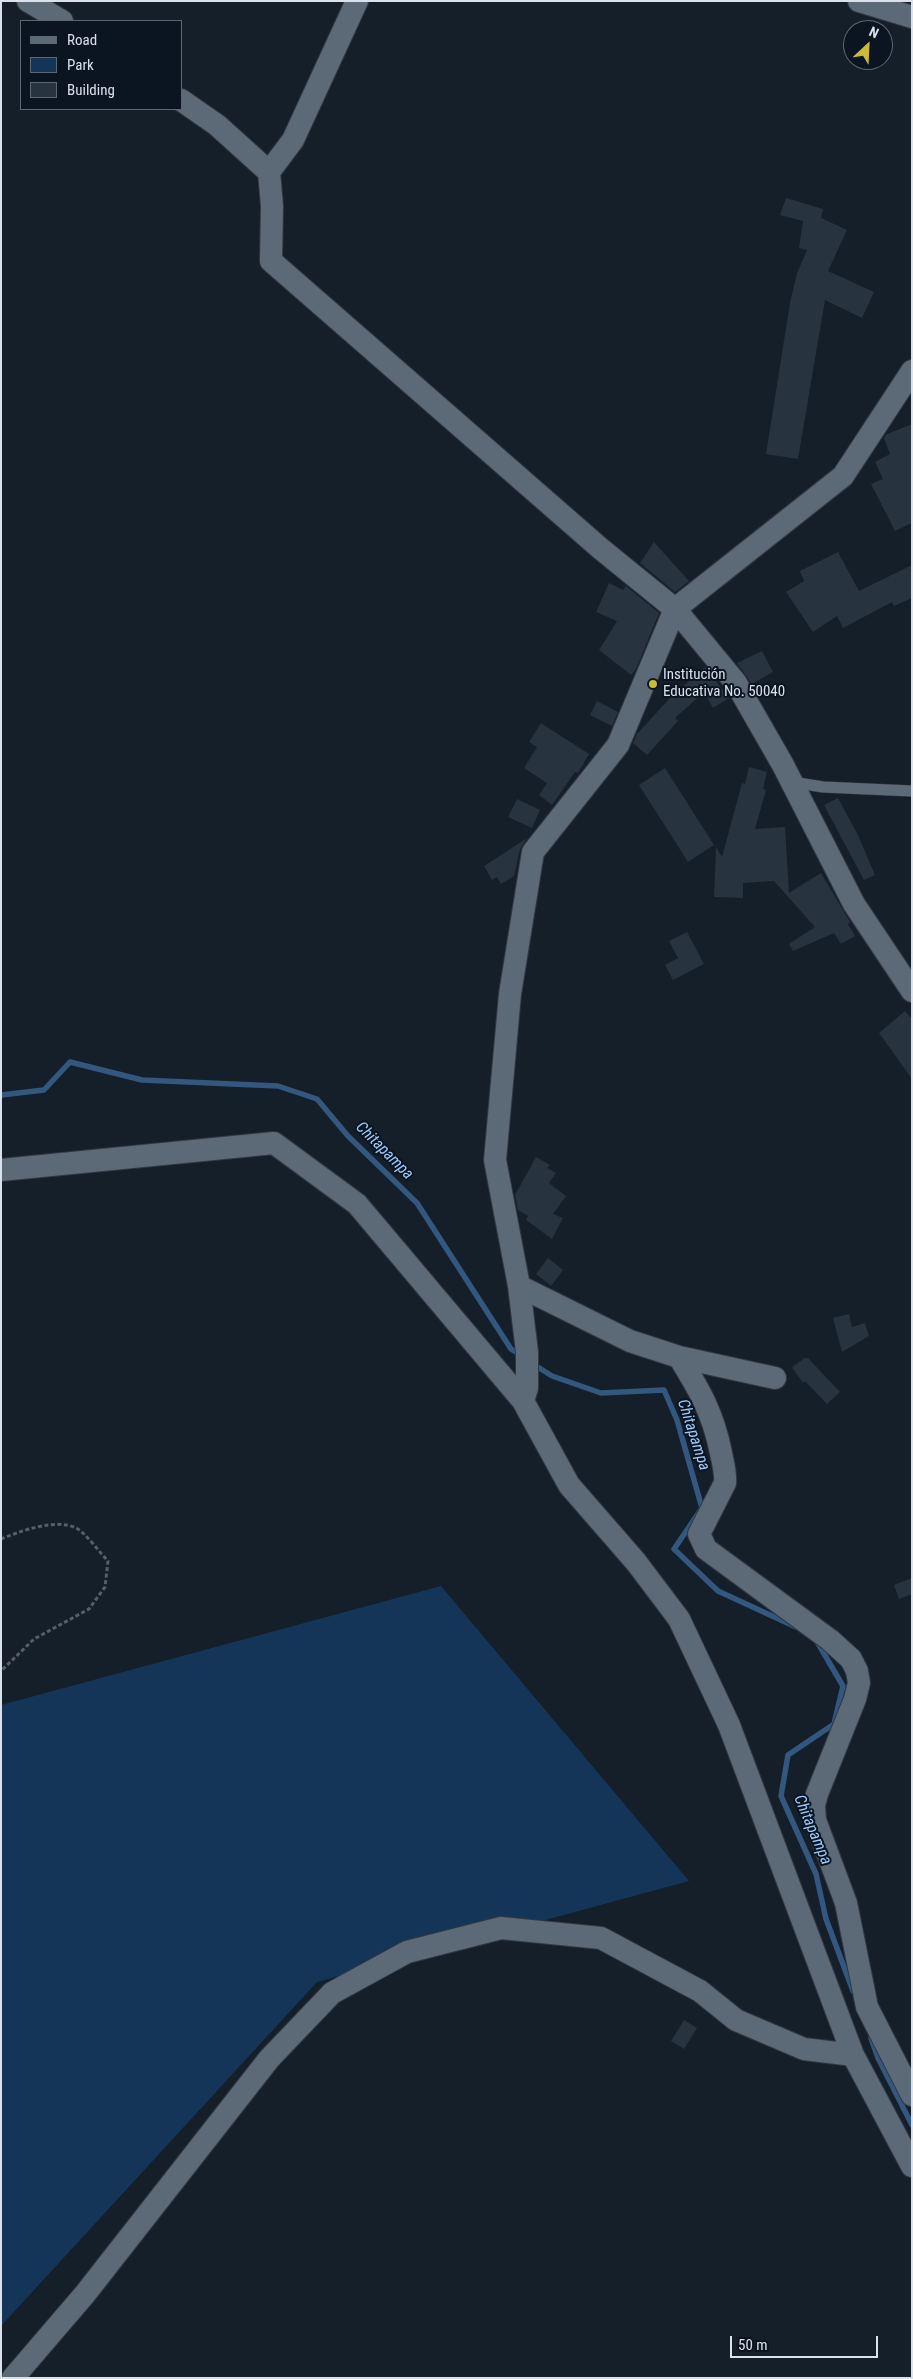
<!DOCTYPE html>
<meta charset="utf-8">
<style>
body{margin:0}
#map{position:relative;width:913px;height:2379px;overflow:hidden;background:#141f2a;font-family:"Roboto Condensed",sans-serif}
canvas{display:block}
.frame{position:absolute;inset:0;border:2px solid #dae1ea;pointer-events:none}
.legend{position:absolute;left:20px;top:20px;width:162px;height:90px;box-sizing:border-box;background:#0b1521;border:1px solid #5e6771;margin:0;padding:6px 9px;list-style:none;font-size:15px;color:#dae1ea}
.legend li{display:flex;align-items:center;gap:10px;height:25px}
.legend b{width:25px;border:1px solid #5e6771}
.north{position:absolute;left:843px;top:20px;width:50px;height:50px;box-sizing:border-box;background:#0b1521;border:1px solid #5e6771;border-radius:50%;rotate:25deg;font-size:14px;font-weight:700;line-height:20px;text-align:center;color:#dae1ea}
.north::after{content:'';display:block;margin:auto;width:18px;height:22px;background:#cbba39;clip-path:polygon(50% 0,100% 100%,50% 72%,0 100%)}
.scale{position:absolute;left:730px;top:2336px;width:148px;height:22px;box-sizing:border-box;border:2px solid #dae1ea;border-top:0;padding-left:6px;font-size:15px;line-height:18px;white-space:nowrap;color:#dae1ea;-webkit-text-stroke:4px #0b1521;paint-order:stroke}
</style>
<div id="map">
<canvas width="913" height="2379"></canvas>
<div class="frame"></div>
<ul class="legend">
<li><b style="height:6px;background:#5c6977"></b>Road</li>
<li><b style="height:14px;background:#143557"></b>Park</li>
<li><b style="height:14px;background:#27333f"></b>Building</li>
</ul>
<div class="north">N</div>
<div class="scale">50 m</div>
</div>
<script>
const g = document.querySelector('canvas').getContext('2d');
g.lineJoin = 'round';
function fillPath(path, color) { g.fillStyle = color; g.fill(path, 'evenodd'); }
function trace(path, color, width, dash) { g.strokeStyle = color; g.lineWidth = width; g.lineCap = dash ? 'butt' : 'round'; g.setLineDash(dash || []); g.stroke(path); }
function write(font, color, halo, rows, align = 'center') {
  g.font = font + ' "Roboto Condensed",sans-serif'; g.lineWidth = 4; g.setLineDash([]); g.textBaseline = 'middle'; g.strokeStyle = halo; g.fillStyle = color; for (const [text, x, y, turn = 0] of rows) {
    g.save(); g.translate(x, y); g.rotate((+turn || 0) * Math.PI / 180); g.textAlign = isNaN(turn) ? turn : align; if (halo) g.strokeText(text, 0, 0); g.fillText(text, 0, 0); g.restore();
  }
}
fillPath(new Path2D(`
 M441,1586L689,1881L317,1982L1,2326V1705Z`), '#143557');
trace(new Path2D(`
 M1,1095L44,1090L70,1062L142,1080L278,1086L317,1099L348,1136L417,1203L511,1349L522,1356
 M533,1364L552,1376L601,1393L664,1390L677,1420L702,1508L674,1549L718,1591L796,1627
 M816,1640L843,1686L834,1724L788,1755L781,1796L816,1874L826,1919L853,1991
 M871,2038L878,2058L912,2125`), '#33577e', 5.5);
fillPath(new Path2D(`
 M786,198L823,209L821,218L847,230L828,271L874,292L862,318L825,300L798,459L766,454L790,303L797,273L807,250L799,248L803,221L780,215Z
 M912,424V523L895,531L871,484L883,479L875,462L890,454L884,438L887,434Z
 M654,542L689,581L675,592L640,563Z
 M838,552L859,591L912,565V598L894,606L892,602L843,628L837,616L813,632L786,592L804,581L800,571Z
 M609,583L623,590L626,586L659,613L636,669L631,675L599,650L617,621L596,612Z
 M762,651L773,672L752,684L737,663Z
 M705,667L729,698L713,708L704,692L675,718L678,721L647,755L633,743L637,734L670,698Z
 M597,701L618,712L612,726L590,715Z
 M541,723L589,754L578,773L575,772L552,805L539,795L547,783L524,768L537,747L529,742Z
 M749,767L767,772L763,789L766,790L755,829L785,827L789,893L821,873L850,922L848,924L855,936L841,944L834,933L793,951L789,944L815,927L774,881L743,883V898L714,897L716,847L722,857L742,783L745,784Z
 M665,768L714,845L688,862L639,785Z
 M838,798L858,835L875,875L864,880L824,805Z
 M517,799L540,810L532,828L508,817Z
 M527,838L520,849L514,876L501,884L497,877L492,880L484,866Z
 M687,932L704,964L673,980L665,965L678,958L669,941Z
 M905,1011L912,1019V1079L879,1033Z
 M536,1157L550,1165L547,1168L556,1173L549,1183L566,1196L553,1214L563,1218L552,1239L526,1220L528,1216L518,1210L515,1195Z
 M548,1258L563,1270L551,1286L536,1274Z
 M849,1314L852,1327L865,1323L869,1336L842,1352L833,1318Z
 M805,1358H808L840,1392L827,1404L805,1381L803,1383L792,1367Z
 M912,1578V1594L899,1599L894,1585Z
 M684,2020L697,2028L684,2049L671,2041Z`), '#27333f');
const lane = new Path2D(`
 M792,782L823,787L912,791`);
const street = new Path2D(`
 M28,1L62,21
 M859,1L912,17
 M181,100L217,125L269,172L272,206L271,261L601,549L675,609L736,683L783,765L854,904L912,991
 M269,172L293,140L357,1
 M1,1170L274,1143L357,1204L523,1401L569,1485L636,1562L679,1619L729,1725L853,2055
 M519,1286L630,1341L679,1357L775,1378
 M679,1357C700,1391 713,1413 721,1453C723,1463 726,1473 725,1483L699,1534L706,1549L830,1640L851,1659L857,1671L859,1683L855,1699L817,1794L814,1805L815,1820L846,1903L867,2007L912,2095
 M523,1401L527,1388V1352L519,1286L495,1160L510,994L533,852L618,745L675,609L843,476L912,371
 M13,2378L85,2294L269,2059L332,1993L407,1952L501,1928L601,1938L700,1991L736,2020L804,2049L853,2055L912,2166`);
trace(lane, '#323842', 12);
trace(street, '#323842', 24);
trace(new Path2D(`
 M1,1539C21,1531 55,1518 76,1528C85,1532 100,1553 108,1561L105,1587L89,1609L34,1639L1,1671`), '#555e69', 3, [4, 2.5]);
trace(lane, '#5c6977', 11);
trace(street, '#5c6977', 22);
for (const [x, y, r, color] of [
 [653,684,5,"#cbba39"]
]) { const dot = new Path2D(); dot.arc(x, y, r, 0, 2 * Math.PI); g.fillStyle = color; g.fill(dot); trace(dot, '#0b1521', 2); }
write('15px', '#dae1ea', '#0b1521', [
 ["Institución",663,675],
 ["Educativa No. 50040",663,692]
], 'left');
write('italic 16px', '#9ecbfd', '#0b1521', [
 ["Chitapampa",384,1151,45],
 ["Chitapampa",693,1435,72],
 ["Chitapampa",812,1830,67]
]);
</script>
